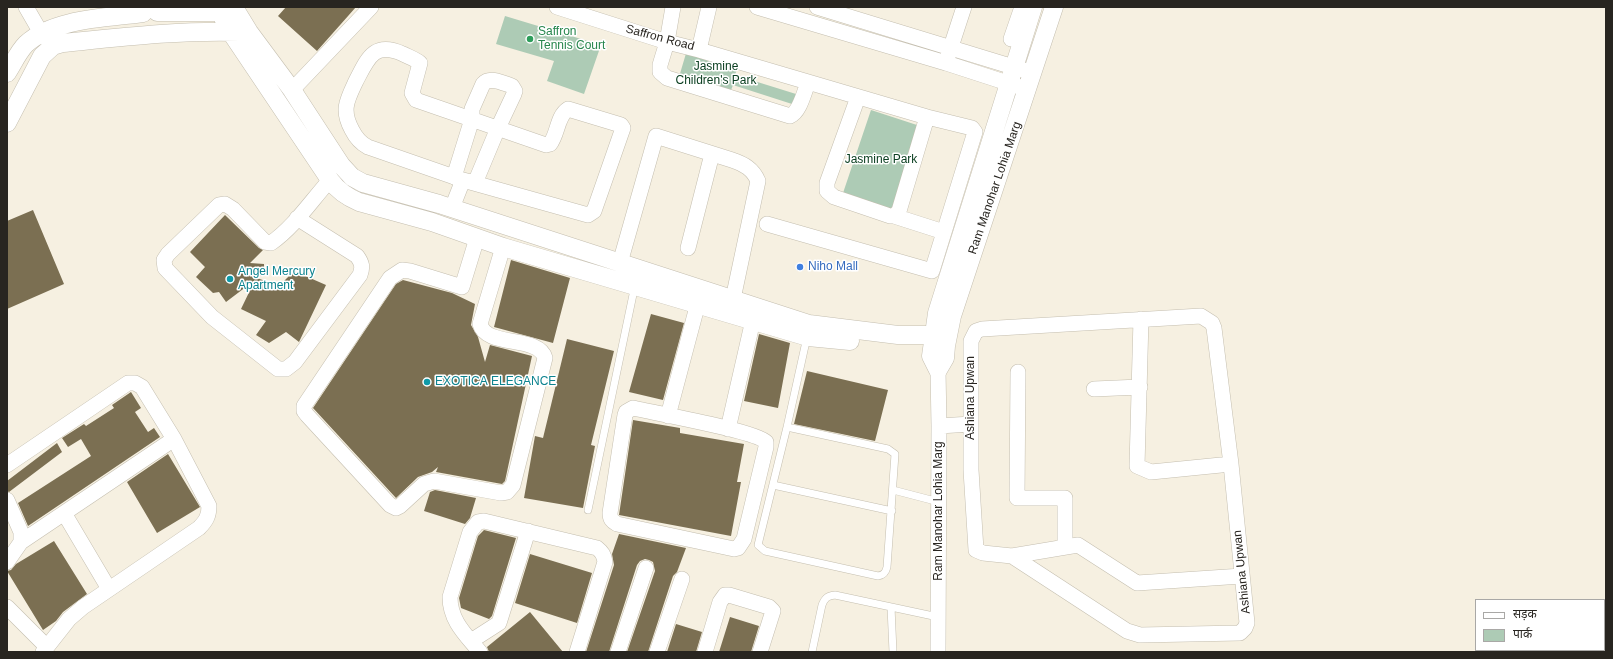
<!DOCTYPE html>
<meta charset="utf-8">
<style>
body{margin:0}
#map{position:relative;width:1613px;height:659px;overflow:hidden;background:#f6f0e1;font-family:Arial,"Noto Sans Devanagari",sans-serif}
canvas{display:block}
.frame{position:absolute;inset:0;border:8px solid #282520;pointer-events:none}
.legend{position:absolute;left:1475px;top:599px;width:130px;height:52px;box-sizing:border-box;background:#fff;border:1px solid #a9a8a6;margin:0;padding:5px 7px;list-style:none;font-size:12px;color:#282520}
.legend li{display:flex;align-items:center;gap:8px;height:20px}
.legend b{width:20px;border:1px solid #a9a8a6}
</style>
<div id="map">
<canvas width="1613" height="659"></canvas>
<div class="frame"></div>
<ul class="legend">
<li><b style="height:5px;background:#fff"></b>सड़क</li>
<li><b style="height:11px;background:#adcbb5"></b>पार्क</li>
</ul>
</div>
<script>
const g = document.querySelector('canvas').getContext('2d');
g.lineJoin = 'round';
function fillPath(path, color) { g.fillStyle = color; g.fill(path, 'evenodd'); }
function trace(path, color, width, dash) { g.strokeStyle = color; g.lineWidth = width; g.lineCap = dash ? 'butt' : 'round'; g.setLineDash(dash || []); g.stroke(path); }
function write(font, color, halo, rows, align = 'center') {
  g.font = font + ' Arial,sans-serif'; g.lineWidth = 3; g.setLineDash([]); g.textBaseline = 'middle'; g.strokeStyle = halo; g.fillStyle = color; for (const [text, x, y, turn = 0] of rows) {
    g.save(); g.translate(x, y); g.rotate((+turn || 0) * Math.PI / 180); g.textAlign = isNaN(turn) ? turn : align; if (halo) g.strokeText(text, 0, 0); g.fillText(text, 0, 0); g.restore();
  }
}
fillPath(new Path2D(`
 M505,16L601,45L584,94L547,81L554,61L496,44Z
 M687,50L738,66L735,75L796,94L792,104L733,85L730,93L679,77Z
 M871,110L920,126L892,209L843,193Z`), '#adcbb5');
fillPath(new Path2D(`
 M286,7H356L317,51L278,16Z
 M33,210L64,284L7,309V221Z
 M225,215L259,248L263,250L250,263L264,264V273L257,278L279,286L294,271L326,285L299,342L286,332L269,343L256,335L266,321L241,309L255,280L226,302L219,292L213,293L196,277L205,267L190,252Z
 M511,260L570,278L553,343L494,327Z
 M403,280L452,293L475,304L471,325L478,337L485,362L490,345L532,356L505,481L502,484L436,472L438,467L432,472L418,477L396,498L313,408L396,284Z
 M651,314L684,323L663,400L629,392Z
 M759,334L790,343L778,408L744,401Z
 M567,339L614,351L591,445L595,446L583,508L524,498L535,436L543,438Z
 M807,371L888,390L875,441L794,424Z
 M131,392L141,408L135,412L148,432L154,428L160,437L28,526L18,503L91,456L81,439L68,447L62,438L84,424L86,426L114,408L112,405Z
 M633,420L680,428V433L744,444L737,482H741L731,536L619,515Z
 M57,443L62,452L9,492L7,491V481Z
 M168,454L200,507L157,533L127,482Z
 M435,490L476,498L470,518L465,524L424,511L430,492Z
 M484,530L516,538L492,616L489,619L461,608L459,598L478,536Z
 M619,534L686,548L677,572L673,576L648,652H627L655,571L653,562L649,560L645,559L640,561L637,565L609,652H586L614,565L612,554Z
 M54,541L87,594L63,612L56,621L43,630L7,571L11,570L16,564Z
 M530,554L592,573L577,623L515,603Z
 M530,612L563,652H489L487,647Z
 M730,617L759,626L751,652H719Z
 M676,624L702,632L696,652H667Z`), '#7b6f52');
const service = new Path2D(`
 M787,427L888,449L895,454L887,567C886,572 884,575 878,576L765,551L758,545L787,427L807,337
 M773,485L892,511
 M893,490L939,502
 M588,510L635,285
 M891,607L893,652
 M812,652L822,605C825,598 827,596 835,595L938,617`);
const minor = new Path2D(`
 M26,7L41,33L49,41
 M557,7L667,42L699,50L709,7
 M673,7L667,42L660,65V72L667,78L790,116C800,112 804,92 808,83
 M757,7L946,63L1020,87
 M817,7L1033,73
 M1011,39L1022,7
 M699,50C775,73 851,95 927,117L899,211L894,216H890L834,197L827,191V183L858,97
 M948,56L964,7
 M292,90L371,7
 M454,177L472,119V109L483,84C490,76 503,83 512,86L515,91L514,94L498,128L475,183
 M452,208L463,180L368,147C360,143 356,138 352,130C341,110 347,100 356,81C368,58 374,41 403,54C409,57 415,59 420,63L412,93L416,100L546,145L550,144C558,134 557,116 568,109L621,125L623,128L594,211L588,215L463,180
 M894,216L944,232
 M297,218L357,256C362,263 363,267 360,275L295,362L286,369H278L212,317L165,268L164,260L168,254L219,205L225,204L233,209L265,242L271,243C294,227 311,201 330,180
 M767,224L932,271L975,132L972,128L927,117
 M477,238L462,287L410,271L402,270L390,278L304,406V411L307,415L390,505L396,508L400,506L424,484L434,481L501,493L507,492L513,485L545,358C539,335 486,348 480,324L503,247
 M688,248L712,154
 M620,263L656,136L732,160C744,164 753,169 758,181L733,299
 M1201,316L1212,323L1214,328L1231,464L1247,623L1245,628L1240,633L1140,635L1127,631L1012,556L983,553L976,550L971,470V341L976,331L982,329Z
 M1141,319L1137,466L1151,472L1231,464
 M1018,372L1017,498H1065V547
 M1094,389L1140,387
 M633,408C654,413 756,431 766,442V447L744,539L738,548L734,549L617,524C612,521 610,519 610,513L625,415L626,412Z
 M668,416L698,303
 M939,426L971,424
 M728,429L753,320
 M7,465L128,383H135L142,387L174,439L209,506C209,516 206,521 199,528L83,607L69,619L43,652
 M7,500L21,532V542L7,562
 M64,513L109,589
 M21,542L174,439
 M1012,556L1078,545L1137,583L1242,576
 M7,607L47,647
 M471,641L499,623L528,531
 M480,652C466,635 450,621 450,597L470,532L478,522L484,521L597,548C602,552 604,555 605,562L577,652
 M618,652L646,568
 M657,652L682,579
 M705,652L720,602L725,595H729L769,607L773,611L760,652
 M938,652L939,426L938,370`);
const tertiary = new Path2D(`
 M1033,7L937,313L931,356L938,370L945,358L946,346L952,316L1054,7
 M157,12H220L238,14L249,32L292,90L341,165L352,177L363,183L439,204L809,324L898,335H948
 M220,12L230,31L330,180C338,191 347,197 359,202L432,222L503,247L808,337L850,341
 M7,73C13,64 18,52 26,44C54,18 107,18 143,13
 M7,123L42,56L53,46L63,43C122,37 181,30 240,32`);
trace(service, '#c4beaf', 8);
trace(minor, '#c4beaf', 16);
trace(tertiary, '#c4beaf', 19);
trace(service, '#fff', 7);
trace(minor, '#fff', 15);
trace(tertiary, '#fff', 18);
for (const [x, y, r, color] of [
 [530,39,4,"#2e9e5b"],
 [800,267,4,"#3f7fe0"],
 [230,279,4,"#0f9aa8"],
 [427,382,4,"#0f9aa8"]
]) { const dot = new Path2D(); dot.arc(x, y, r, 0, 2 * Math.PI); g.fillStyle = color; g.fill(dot); trace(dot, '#fff', 1.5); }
write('12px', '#27864d', '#fff', [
 ["Saffron",538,32],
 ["Tennis Court",538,46]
], 'left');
write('12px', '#282520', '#fff', [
 ["Saffron Road",660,38,15],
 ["Ram Manohar Lohia Marg",995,188,-71],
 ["Ashiana Upwan",971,398,-90],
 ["Ram Manohar Lohia Marg",939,511,-90],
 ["Ashiana Upwan",1242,572,-96]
]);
write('12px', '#0c4022', '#fff', [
 ["Jasmine",716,67],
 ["Children's Park",716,81],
 ["Jasmine Park",881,160]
]);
write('12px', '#366cbe', '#fff', [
 ["Niho Mall",808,267]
], 'left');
write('12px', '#0d838f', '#fff', [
 ["Angel Mercury",238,272],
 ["Apartment",238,286],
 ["EXOTICA ELEGANCE",435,382]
], 'left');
</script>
